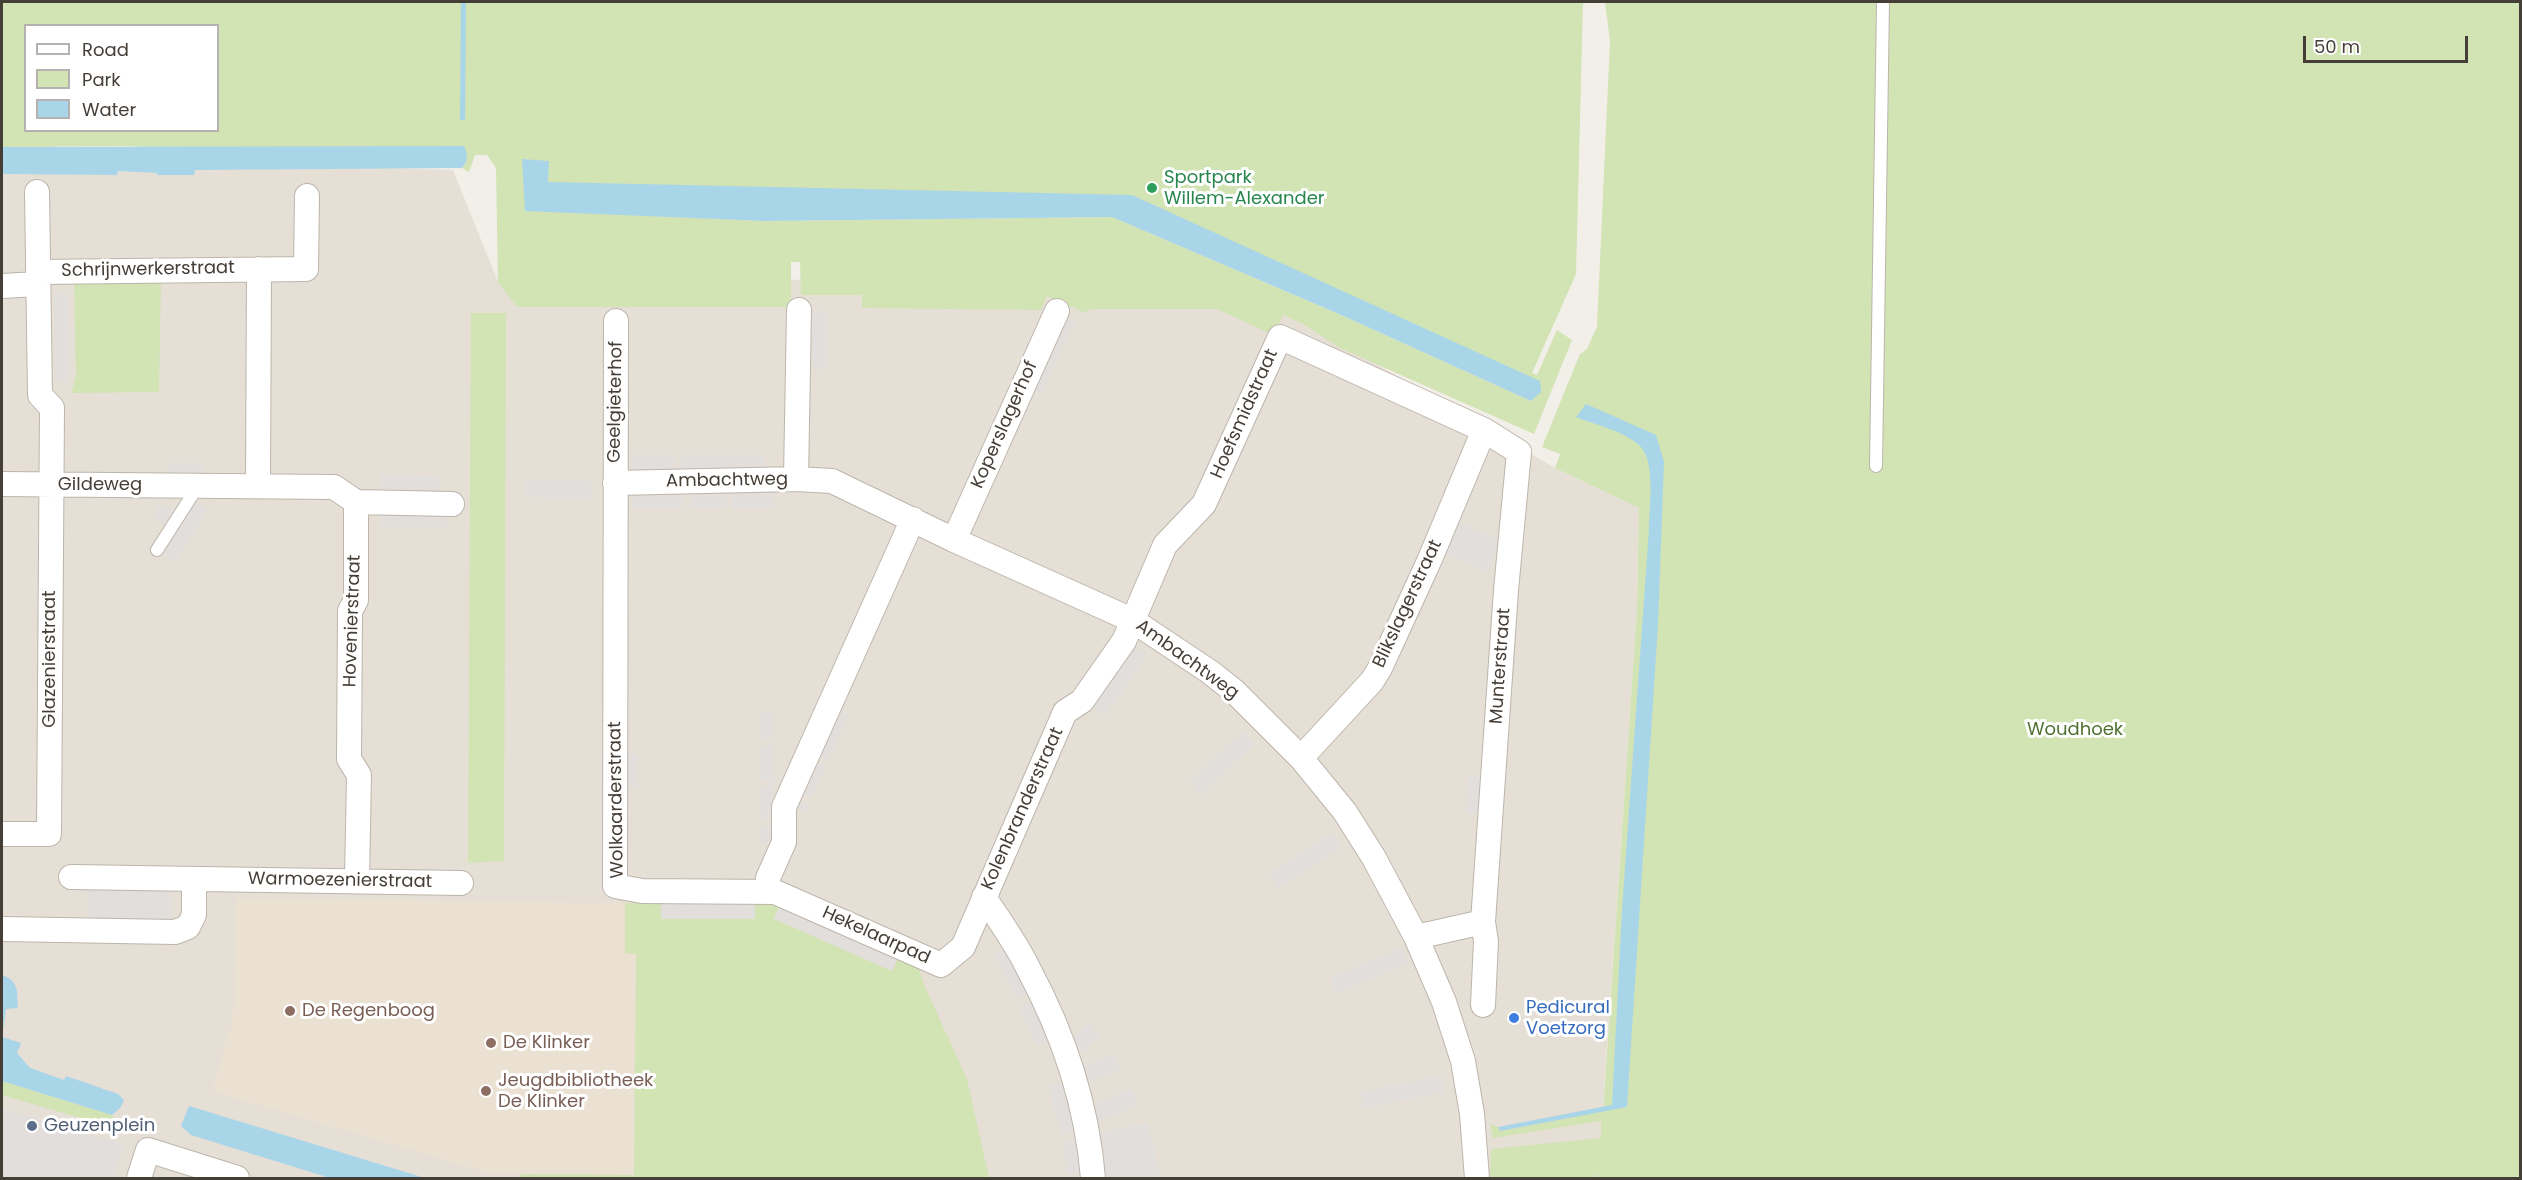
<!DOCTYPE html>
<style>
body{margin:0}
#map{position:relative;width:2522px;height:1180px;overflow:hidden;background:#f2eee8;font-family:Poppins,sans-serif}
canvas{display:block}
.frame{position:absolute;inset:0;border:3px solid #453e37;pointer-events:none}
.legend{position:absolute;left:24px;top:24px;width:195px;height:108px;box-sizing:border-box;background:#fff;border:2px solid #b5b2af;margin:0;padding:8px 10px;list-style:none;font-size:18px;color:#453e37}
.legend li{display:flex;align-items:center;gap:12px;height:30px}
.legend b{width:30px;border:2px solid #b5b2af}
.scale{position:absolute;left:2303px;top:36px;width:165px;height:27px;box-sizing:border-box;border:3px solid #453e37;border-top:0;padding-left:8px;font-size:18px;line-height:21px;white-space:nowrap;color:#453e37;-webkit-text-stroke:4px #fff;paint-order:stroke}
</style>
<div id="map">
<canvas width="2522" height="1180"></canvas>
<div class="frame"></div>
<ul class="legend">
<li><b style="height:8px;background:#fff"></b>Road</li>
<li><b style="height:16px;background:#d2e3b4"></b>Park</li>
<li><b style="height:16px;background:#a9d5e9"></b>Water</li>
</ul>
<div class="scale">50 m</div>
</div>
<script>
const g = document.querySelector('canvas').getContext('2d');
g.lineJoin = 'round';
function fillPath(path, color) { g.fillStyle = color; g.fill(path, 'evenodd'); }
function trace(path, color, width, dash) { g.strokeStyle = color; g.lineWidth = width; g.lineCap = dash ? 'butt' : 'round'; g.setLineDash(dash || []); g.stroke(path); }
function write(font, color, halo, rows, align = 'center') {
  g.font = font + ' Poppins,sans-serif'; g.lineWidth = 6; g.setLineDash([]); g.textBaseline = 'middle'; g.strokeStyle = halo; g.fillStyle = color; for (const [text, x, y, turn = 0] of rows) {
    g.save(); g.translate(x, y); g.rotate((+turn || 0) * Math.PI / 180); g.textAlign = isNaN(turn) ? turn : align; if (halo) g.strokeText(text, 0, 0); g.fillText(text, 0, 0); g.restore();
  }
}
fillPath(new Path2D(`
 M2,157L453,170L498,282L1038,278L1213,290L1304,322L1555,468L1639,508L1637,609L1598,1178H2Z`), '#e5dfd6');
fillPath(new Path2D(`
 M236,898L625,903V953H636L634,1175L492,1174L212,1091L231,1025L235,998Z`), '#eae1d3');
fillPath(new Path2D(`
 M2,2H1583L1576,274L1532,373L1537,375L1557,330L1572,340L1534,434L1340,348L1303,324L1283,315L1277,328L1272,326L1269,333L1217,309H1090L1086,313L1047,296L1041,310L862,308V295H801L800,262H791V307H517L498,282L496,168L487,155H475L469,172L462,168L466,163L127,146L2,147ZM26,26H218V130H26ZM1152,204L1531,401L1339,314L1112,217L765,221L525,210Z
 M1605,2H2520V1178H1598L1597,1170L1596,1178H1490L1491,1149L1601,1138V1121L1493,1138L1490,1124L1498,1127L1500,1131L1603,1111L1637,609L1639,508L1555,468L1560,454L1542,447L1580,354L1587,349L1597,327L1610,41Z
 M161,280L159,392L71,393L76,376L74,282Z
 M471,313H506L504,861L468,863Z
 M625,903H661V919H755V903H781L774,919L892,971L899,956L921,966L919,969L925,987L967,1079L989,1178H519L521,1174L634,1175L636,954L625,953Z
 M2,1081L112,1115L117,1120L115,1128L2,1095Z`), '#d2e3b4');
fillPath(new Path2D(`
 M54,294H68L69,382H55Z
 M812,311H827V369H812Z
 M1060,313L1075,320L1041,395L1027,388Z
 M631,455H674V472H632Z
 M681,455H764V471H681Z
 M169,463H203V479H168Z
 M381,475L439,476L440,493L381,492Z
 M527,480L592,481V498L526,497Z
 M633,492H682V508H632Z
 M691,492H774V508H732V495H727L726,508H691Z
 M197,502L208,509L175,562L152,546L166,525L153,516L161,504L174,511L180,504Z
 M380,510H447V527H380Z
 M1455,521L1501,541L1487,572L1441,551Z
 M1133,645L1147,654L1105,716L1090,706Z
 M835,709L849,715L828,760L817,755L814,761L826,766L811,798L800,793L797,799L808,804L805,811L792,805Z
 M760,712H774L773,842H760V826L771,825V818L760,817V787L771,786V780H760V746L772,745V738H760Z
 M1243,731L1255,743L1200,795L1189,783Z
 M621,754H638V787L621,788Z
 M1468,775L1481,776L1479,814L1466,813Z
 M1332,833L1342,847L1278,888L1269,874Z
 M88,887H170V920H88Z
 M661,903H755V919H661Z
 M781,903L899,956L892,971L774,918Z
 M1008,947L1030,992L1017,999L994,954Z
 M1402,948L1409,963L1336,993L1331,977Z
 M1034,1001L1050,1040L1036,1046L1020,1007Z
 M1090,1023L1100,1036L1081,1052L1070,1039Z
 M1114,1054L1120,1070L1089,1083L1083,1067Z
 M1441,1076L1444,1092L1363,1108L1360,1092Z
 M1063,1082L1076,1130L1061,1134L1048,1086Z
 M1131,1089L1138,1105L1099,1122L1092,1106Z
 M2,1108L123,1145L113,1178H2Z
 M1148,1123L1160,1175L1144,1178H1102L1098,1133Z
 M1077,1140L1082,1171L1067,1174L1063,1143Z`), '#e1dedc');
fillPath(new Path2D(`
 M461,2H466L465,120H460Z
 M464,146C468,153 468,162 462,168L195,170L194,175H157V173L118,171L117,175L2,174V147Z
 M522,159L549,161L548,182L1132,195L1540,381L1541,392L1531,401L1339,314L1112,217L765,221L525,211Z
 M1586,404L1656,435L1664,462L1658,624L1627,1107L1500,1131L1498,1127L1612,1105L1622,910L1649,529C1649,508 1656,461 1640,446C1624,431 1596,425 1576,417Z
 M2,975C19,981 17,991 18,1008L6,1009L2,1037L21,1043L17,1053L30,1068L64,1080L66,1076L118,1094L124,1100L121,1107L112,1115L2,1081Z
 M189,1106L425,1178H330L191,1135L181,1126Z`), '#a9d5e9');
const lane = new Path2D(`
 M1876,466L1883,2
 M157,550L198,486`);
const street = new Path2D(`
 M38,272L306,269L307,196
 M2,286L38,284
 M616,321L615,886L642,891L775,892L941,965L963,947L1065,712L1082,701L1124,641L1165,545L1204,504L1280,337L1484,430L1519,452L1506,590L1483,922L1486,941L1483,1005
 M796,479L799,310
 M615,483L796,479L832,481L954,540L1132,620L1210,672L1234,691L1301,758L1345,812L1374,858L1416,937L1444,1002L1463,1061L1472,1114L1477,1178
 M2,484L334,487L356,502
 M258,485L259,269
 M356,502V600L350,611L349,759L359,775L357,880
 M356,502L452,504
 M954,540L1057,311
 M1301,758L1372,681L1380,668L1430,559L1484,430
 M2,834H49L52,408L40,395L37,192
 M71,877L461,883
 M768,892V878L784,842V807L913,519
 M984,897C999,920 1016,943 1028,968C1063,1033 1087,1104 1093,1178
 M2,929L175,932L188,927L194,915V880
 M1416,937L1483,922
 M139,1178L148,1150L237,1178`);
trace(lane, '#bdb5ab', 14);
trace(street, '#bdb5ab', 26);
trace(lane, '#fff', 12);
trace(street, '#fff', 24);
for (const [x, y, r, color] of [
 [1152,188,6,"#2e9e5b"],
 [290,1011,6,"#8d6e63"],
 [1514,1018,6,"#3f7fe0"],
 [491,1043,6,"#8d6e63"],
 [486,1091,6,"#8d6e63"],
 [32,1126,6,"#5c6f8a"]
]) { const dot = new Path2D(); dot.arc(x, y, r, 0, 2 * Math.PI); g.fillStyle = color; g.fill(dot); trace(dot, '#fff', 2); }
write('18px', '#27864d', '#fff', [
 ["Sportpark",1164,178],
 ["Willem-Alexander",1164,199]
], 'left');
write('18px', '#453e37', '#fff', [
 ["Schrijnwerkerstraat",148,270,-1],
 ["Geelgieterhof",616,402,-89],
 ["Hoefsmidstraat",1245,414,-66],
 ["Koperslagerhof",1005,425,-66],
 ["Ambachtweg",727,481,-1],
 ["Gildeweg",100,485],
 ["Blikslagerstraat",1408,604,-65],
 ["Hovenierstraat",353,621,-88],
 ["Glazenierstraat",50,659,-90],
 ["Ambachtweg",1187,660,36],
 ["Munterstraat",1501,666,-86],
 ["Wolkaarderstraat",617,800,-91],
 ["Kolenbranderstraat",1023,809,-66],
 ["Warmoezenierstraat",340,881,1],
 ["Hekelaarpad",876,936,24]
]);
write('18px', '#4f7130', '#fff', [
 ["Woudhoek",2075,730]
]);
write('18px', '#366cbe', '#fff', [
 ["Pedicural",1526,1008],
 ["Voetzorg",1526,1029]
], 'left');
write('18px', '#785e54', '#fff', [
 ["De Regenboog",302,1011],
 ["De Klinker",503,1043],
 ["Jeugdbibliotheek",498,1081],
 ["De Klinker",498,1102]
], 'left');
write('18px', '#4e5e75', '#fff', [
 ["Geuzenplein",44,1126]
], 'left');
</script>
